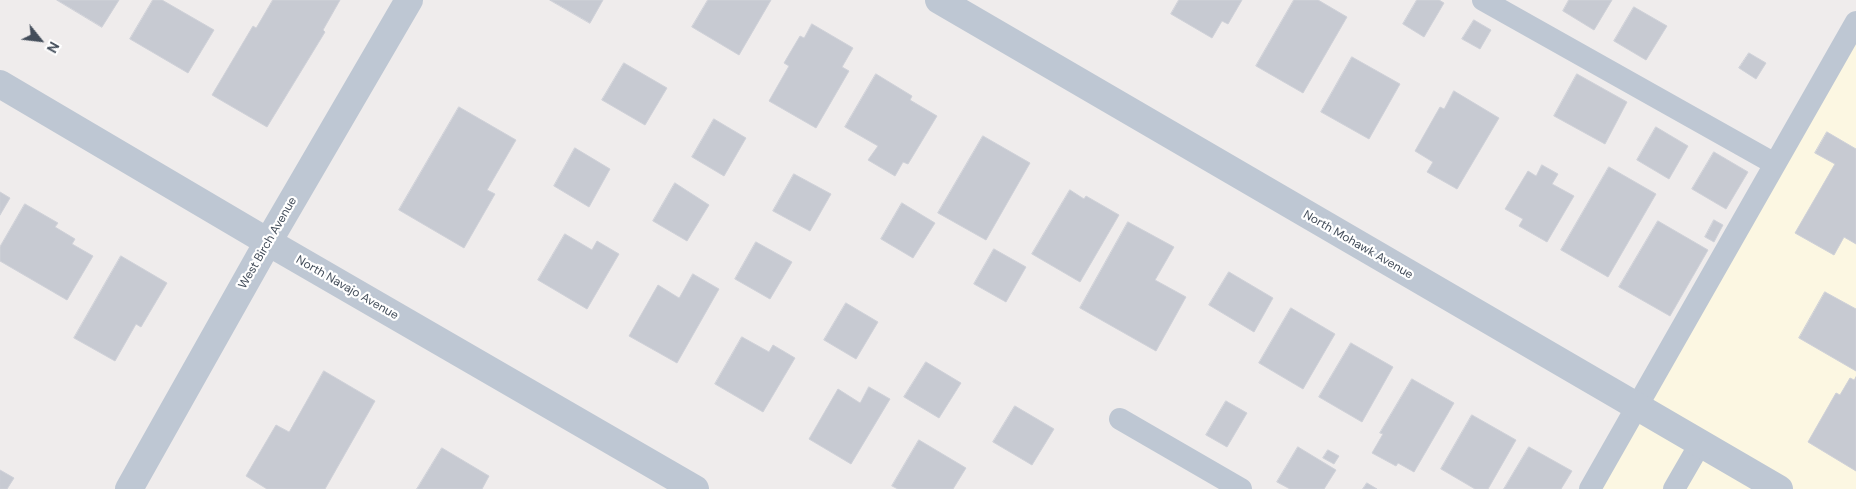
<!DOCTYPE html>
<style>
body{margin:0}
#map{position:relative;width:1856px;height:489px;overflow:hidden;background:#efecec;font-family:"DM Sans",sans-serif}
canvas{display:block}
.north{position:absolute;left:15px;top:15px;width:50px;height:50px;-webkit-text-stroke:4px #fff;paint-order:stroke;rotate:119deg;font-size:14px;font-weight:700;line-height:20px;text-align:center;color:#434d5a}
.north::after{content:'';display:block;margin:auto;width:18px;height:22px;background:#434d5a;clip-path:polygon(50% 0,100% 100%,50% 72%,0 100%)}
</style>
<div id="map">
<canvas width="1856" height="489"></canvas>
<div class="north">N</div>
</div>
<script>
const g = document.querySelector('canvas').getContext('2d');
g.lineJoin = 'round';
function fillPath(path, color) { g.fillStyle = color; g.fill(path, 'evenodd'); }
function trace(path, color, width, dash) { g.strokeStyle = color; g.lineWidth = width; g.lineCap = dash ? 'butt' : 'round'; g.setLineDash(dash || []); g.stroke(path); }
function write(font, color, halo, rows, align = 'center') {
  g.font = font + ' "DM Sans",sans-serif'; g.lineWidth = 4.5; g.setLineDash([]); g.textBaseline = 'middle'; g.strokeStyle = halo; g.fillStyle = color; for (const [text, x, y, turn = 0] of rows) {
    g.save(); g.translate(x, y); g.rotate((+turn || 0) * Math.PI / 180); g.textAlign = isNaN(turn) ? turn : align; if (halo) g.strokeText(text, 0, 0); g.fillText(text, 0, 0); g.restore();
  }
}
fillPath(new Path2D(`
 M1856,22V489H1590Z`), '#fcf7e2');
const building = new Path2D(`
 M57,0H119L102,27Z
 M153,0H162L214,30L188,73L130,39Z
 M273,0H340L323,30L325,32L267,127L212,95L253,26L256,28Z
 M550,0H603L590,23Z
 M708,0H771L739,55L692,27Z
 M1179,0H1242L1228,24L1222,21L1212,38L1171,14Z
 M1294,0H1318L1347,17L1303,93L1256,66Z
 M1417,0H1439L1444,3L1424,37L1403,24Z
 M1569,0H1612L1594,30L1563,11Z
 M1634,7L1667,26L1646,60L1614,41Z
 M1474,20L1491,30L1480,49L1462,39Z
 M812,24L853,48L842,67L849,71L816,128L769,101L789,66L784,63L800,36L804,38Z
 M1749,53L1766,63L1756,79L1739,68Z
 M1352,57L1400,84L1369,139L1321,112Z
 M624,63L667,88L645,125L602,100Z
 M876,74L912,96L910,100L937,116L908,164L903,162L895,176L868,160L878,146L845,127Z
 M1577,74L1627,102L1605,144L1554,116Z
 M1454,91L1499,118L1457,189L1427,172L1433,162L1415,151L1440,107L1444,109Z
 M459,107L516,140L487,190L495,194L464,248L399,210Z
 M714,119L746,138L724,176L692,157Z
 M1656,127L1688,146L1669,179L1637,160Z
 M1827,132L1856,149V244L1844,237L1834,255L1795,233L1835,164L1815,153Z
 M983,136L1030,163L986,240L938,213Z
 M575,148L610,169L589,207L554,186Z
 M1714,152L1748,172L1726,209L1692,189Z
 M1542,165L1558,174L1552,184L1574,196L1547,242L1519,226L1523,219L1505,209L1528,171L1536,176Z
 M1609,167L1656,194L1608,277L1561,250Z
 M794,174L831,194L810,231L773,211Z
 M675,183L709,205L687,241L653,221Z
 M1070,190L1084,199L1086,196L1119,215L1080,282L1032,254Z
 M0,192L10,198L0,215Z
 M902,203L935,223L913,258L881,239Z
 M25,204L58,223L55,227L75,239L72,244L93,256L67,300L0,261V247Z
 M1714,220L1723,225L1714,242L1705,237Z
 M1658,221L1708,250L1670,316L1619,287Z
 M1128,222L1174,247L1155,280L1186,297L1156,351L1080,308Z
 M565,234L592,250L597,241L619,254L587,309L538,280Z
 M756,242L792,262L770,299L735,279Z
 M994,249L1026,267L1006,302L974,284Z
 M121,256L167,283L141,327L136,324L115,361L74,338Z
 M1229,272L1273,298L1254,332L1209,305Z
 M693,274L719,289L677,363L629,336L658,285L679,298Z
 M1825,292L1856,309V371L1799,338Z
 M846,303L878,322L856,359L824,340Z
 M1291,308L1335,334L1303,389L1259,363Z
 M742,337L769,352L773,345L795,358L763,412L715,384Z
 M1351,343L1393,367L1362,422L1319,397Z
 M926,362L961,383L939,418L904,397Z
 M324,371L375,401L325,489H267L246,476L276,425L289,432Z
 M1856,377V471L1808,442L1836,393L1840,395L1850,378L1854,380Z
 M1412,379L1454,403L1414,472L1398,463L1396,466L1372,453L1383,434L1380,433Z
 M869,387L890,399L851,464L809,439L838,389L860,403Z
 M1226,401L1247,413L1227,447L1206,435Z
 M1015,406L1054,429L1032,465L993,442Z
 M1472,415L1516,440L1488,489H1475L1441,469Z
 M919,440L966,468L953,489H898L892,486Z
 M1298,447L1336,470L1324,489H1290L1277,482Z
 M1529,447L1572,471L1561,489H1504Z
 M442,448L489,476L482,489H417Z
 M1328,450L1339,456L1334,464L1323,458Z
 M0,470L14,478L7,489H0Z
 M1367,483L1377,489H1363Z`);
fillPath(building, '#c7cad2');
trace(building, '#cfd1d8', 1);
trace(new Path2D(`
 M1483,0L1775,164
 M1120,419L1241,489
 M1590,489L1856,22
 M1674,489L1700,444`), '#bec7d3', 22);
trace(new Path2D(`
 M939,0L1779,489
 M0,84L268,242L695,489
 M129,489L268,242L409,0`), '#bec7d3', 28);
write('12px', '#434d5a', '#fff', [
 ["West Birch Avenue",268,243,-60],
 ["North Mohawk Avenue",1358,245,30],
 ["North Navajo Avenue",347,288,30]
]);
</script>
